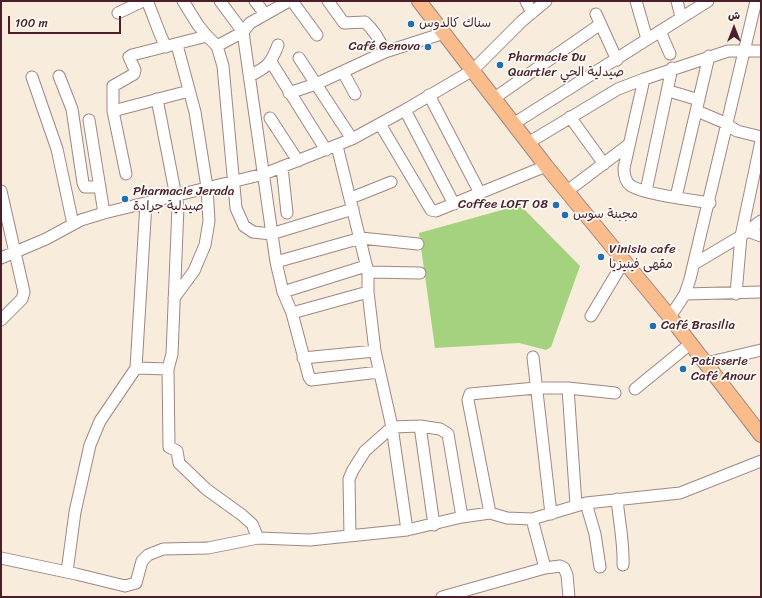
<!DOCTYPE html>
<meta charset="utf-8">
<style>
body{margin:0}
#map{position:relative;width:762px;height:598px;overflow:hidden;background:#f8eddc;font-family:Sriracha,"Playpen Sans Arabic",sans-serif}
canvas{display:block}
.frame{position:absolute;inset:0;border:2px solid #4a1f2b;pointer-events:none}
.north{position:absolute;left:714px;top:8px;width:40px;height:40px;-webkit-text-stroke:3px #fdfcf7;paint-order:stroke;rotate:0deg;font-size:11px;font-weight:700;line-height:16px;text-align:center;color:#4a1f2b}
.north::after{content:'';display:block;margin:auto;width:14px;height:18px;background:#4a1f2b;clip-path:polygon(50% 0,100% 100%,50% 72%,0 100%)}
.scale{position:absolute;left:8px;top:16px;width:113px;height:18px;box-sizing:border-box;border:2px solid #4a1f2b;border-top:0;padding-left:5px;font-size:12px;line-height:14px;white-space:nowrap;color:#4a1f2b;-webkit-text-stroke:3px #fdfcf7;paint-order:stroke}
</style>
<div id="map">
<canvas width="762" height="598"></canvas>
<div class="frame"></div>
<div class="north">ش</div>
<div class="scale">100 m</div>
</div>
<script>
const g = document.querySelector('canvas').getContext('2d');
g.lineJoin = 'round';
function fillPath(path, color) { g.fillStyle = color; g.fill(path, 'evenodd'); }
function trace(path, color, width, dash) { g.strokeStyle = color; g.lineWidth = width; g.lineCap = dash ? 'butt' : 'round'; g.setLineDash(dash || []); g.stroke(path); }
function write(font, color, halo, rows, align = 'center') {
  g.font = font + ' Sriracha,"Playpen Sans Arabic",sans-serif'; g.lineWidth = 3.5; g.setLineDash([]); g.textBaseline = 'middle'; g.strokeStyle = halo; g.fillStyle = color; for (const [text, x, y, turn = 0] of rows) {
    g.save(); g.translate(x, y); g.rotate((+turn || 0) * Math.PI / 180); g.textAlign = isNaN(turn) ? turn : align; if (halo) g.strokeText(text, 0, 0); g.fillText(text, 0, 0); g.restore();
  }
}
fillPath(new Path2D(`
 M520,205L580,266L551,347L546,350L519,343L435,348L419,233Z`), '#a5d27f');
const minor = new Path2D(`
 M147,1C154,16 158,32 166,47
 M183,1L198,25L207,36
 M220,1L243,32L276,262L283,292L292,313L309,377L311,380L379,372
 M255,1L265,14
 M292,1L317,35
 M328,1L344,23L365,22C375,31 380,40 385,52
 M526,1L532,13
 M636,1L647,39
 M677,1L681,17
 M118,13L143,1
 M596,14L617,60
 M660,31L670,54
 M217,46L243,32L250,23L289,1
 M299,58L352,139
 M271,62L326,150
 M343,72L355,94
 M59,76L72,109L83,183L85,187H100
 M250,76C267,67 271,64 278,45
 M32,77L57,149L73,224
 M669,91L699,100
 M289,93L316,84L385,52L444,33
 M157,99L178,207L172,354L168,369
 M493,99L599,25
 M405,110L454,204
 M113,111L189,91
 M697,111L723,122L737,131L761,137
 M570,117L604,164
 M270,118L298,161
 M89,120L104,213
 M380,124L431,210L436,211L480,193L429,95
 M513,124L708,1
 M528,143L618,89L644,79
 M337,146L368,272V292L375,351L392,427L407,530
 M282,167L287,213
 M126,174L113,111V86L134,74L135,70L129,57L132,55L207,36L217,46L223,66L236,208L244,226L253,232L271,234L353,209
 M1,191L24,292L22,299L1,320
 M646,191L672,68
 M566,192L627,146
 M480,193L546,166
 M676,197L709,56
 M351,198L391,182
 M710,203C693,200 641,194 630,185C625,181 624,174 624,168L644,79L728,51H761
 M748,231L761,236
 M1,258L46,239L81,220L104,213L264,174L352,139L405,110L473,70L522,21L546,1
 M276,262L361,238L418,244
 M694,264L741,236L761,221
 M368,272L420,273
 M283,292L366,266
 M685,294L761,292
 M736,294L741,236L761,141
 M174,298L194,271L205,245L209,221L207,187L195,112L177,45
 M292,313L368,292
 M591,316L624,261
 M670,317L685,294L690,279L756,1
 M533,357L551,514
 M303,358L375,351
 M706,363L761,350
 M136,368L146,203
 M568,388L576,505
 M635,389L690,344
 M420,426L434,525
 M617,499C619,521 624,543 623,565
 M586,503L595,534L600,567
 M490,513L468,400L470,394L536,388H568L615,393
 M532,519L545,568
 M350,536L349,479L353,470L365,451L392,427L420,426L440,429L448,434L462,517
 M1,558L76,574L125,586L136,583L142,561L148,555L163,549L208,548L258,538L310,540L407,530L462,517L490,513L507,518L532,519L586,503L680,493L761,461
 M67,572L75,512L90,445L100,421L136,368L168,369L169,447L177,451L179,463L206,489L242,515L252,524L258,538
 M442,597L545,568L560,566L564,568L567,575L569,597`);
const major = new Path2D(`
 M419,1L546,166L670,317L761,435`);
trace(minor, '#a18684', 13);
trace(major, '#a18684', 16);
trace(minor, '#fff', 11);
trace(major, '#fabc8b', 14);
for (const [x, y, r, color] of [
 [411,24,4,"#1f6fb2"],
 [428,47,4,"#1f6fb2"],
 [500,65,4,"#1f6fb2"],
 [125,199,4,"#1f6fb2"],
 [556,205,4,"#1f6fb2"],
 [565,215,4,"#1f6fb2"],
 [601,257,4,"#1f6fb2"],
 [653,326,4,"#1f6fb2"],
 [683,369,4,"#1f6fb2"]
]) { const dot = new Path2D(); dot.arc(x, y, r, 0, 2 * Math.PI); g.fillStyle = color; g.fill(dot); trace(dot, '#fdfcf7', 1.5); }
write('13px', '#4a1f2b', '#fdfcf7', [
 ["سناك كالدوس",419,24],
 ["Café Genova",420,47,"right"],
 ["Pharmacie Du",508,58],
 ["Quartier صيدلية الحي",508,73],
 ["Pharmacie Jerada",133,192],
 ["صيدلية جرادة",133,207],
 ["Coffee LOFT 08",548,205,"right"],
 ["مجبنة سوس",573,215],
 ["Vinisia cafe",609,250],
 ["مقهى فينيزيا",609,265],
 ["Café Brasilia",661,326],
 ["Patisserie",691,362],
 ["Café Anour",691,377]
], 'left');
</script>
